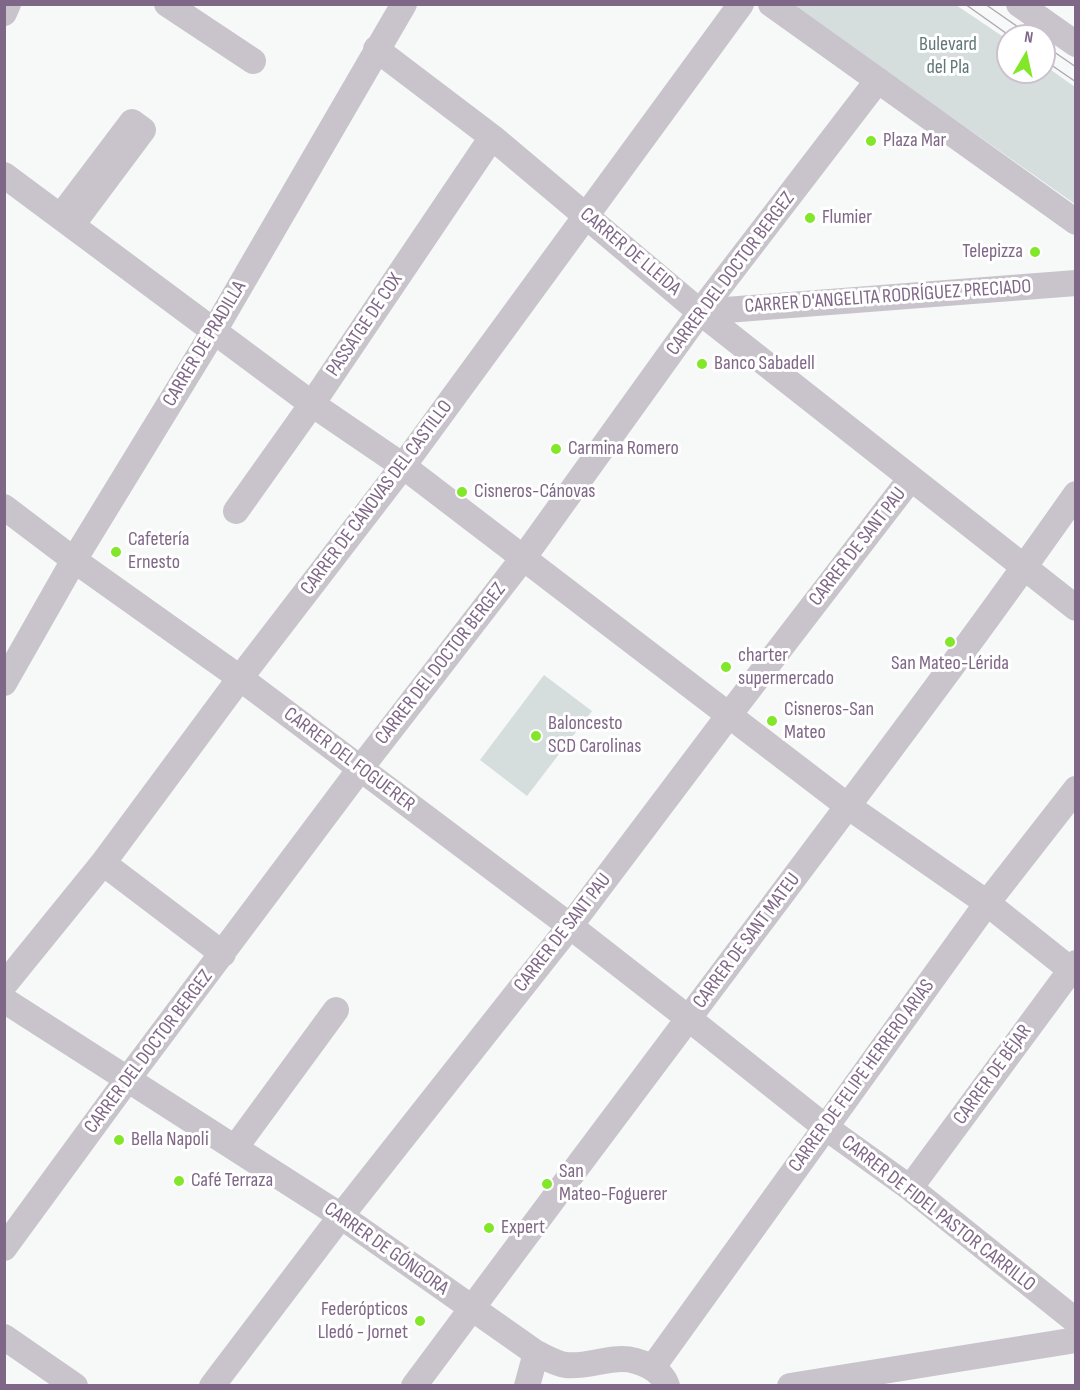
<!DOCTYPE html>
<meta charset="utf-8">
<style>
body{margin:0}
#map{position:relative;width:1080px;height:1390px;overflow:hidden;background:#f6f9f7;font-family:"Sofia Sans Condensed",sans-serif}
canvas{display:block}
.frame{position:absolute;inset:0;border:6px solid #7f6787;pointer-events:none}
.north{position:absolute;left:996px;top:24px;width:60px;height:60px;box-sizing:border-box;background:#fff;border:2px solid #ccc2cf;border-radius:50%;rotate:9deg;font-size:16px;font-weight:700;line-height:24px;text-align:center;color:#7f6787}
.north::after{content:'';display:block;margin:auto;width:21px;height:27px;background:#82e629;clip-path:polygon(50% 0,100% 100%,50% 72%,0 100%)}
</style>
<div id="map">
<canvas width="1080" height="1390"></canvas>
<div class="frame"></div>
<div class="north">N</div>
</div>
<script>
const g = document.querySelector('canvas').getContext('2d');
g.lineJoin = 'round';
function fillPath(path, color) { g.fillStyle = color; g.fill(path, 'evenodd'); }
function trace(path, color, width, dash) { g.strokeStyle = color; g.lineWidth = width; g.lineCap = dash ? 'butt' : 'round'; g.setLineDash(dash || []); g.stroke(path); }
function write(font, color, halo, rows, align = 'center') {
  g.font = font + ' "Sofia Sans Condensed",sans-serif'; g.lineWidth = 6; g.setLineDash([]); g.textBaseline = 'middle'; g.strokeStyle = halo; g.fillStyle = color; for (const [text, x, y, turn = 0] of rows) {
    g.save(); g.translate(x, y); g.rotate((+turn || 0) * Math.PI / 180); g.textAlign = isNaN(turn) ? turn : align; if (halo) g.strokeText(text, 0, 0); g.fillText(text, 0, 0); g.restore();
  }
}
fillPath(new Path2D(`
 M792,5H956L1008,40V72H1044V65L1075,87V204Z
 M544,675L592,711L527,796L480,760Z`), '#d5dedd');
trace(new Path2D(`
 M167,4L253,61
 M771,4L1076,222
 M1019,4L1076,44
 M4,13L8,4
 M376,49L492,137L700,312L1076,608
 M4,175L312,404L403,466L849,807L987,903L1076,974
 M61,216L132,122L143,130L72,225
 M700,312L1076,283
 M4,507L74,560L240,678L570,926L688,1018L825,1127L910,1188L1076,1321
 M236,511L312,404L492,137
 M4,683L74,560L214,331L404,4
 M103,863L223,954
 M4,985L103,863L240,678L403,466L741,4
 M4,1000L341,1216L536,1353C545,1357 556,1364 566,1365C585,1367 603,1359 622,1359C638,1359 662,1369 667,1386
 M235,1148L336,1010
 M910,1188L1076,963
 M4,1248L127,1080L360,769L524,557L700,312L878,80
 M4,1337L75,1386
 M653,1367L987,903L1076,789
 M212,1386L341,1216L570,926L729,715L911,478
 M414,1386C506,1263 596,1141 688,1019C818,845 951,672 1076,494
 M527,1386L536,1353
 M790,1386L1076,1340`), '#c9c4cb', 26);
trace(new Path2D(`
 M965,4L1010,36
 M985,4L1031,36
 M1044,45L1076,67
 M1044,60L1076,82`), '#b0a8b3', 1.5);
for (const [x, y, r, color] of [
 [871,141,6,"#82e629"],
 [810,218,6,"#82e629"],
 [1035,252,6,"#82e629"],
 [702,364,6,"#82e629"],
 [556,449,6,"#82e629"],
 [462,492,6,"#82e629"],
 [116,552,6,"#82e629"],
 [950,642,6,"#82e629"],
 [726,667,6,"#82e629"],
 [772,721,6,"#82e629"],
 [536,736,6,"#82e629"],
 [119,1140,6,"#82e629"],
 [179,1181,6,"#82e629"],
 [547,1184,6,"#82e629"],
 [489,1228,6,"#82e629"],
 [420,1321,6,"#82e629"]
]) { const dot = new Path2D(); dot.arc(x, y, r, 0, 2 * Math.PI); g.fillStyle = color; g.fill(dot); trace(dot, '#fff', 2); }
write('20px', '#627779', '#fff', [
 ["Bulevard",948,45],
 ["del Pla",948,68]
]);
write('20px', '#7f6787', '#fff', [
 ["Plaza Mar",883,141],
 ["Flumier",822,218],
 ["Telepizza",1023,252,"right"],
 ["Banco Sabadell",714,364],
 ["Carmina Romero",568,449],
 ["Cisneros-Cánovas",474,492],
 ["Cafetería",128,540],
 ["Ernesto",128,563],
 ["charter",738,656],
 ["supermercado",738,679],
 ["San Mateo-Lérida",950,664,"center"],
 ["Cisneros-San",784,710],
 ["Mateo",784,733],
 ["Baloncesto",548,724],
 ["SCD Carolinas",548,747],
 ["Bella Napoli",131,1140],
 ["San",559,1172],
 ["Mateo-Foguerer",559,1195],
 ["Café Terraza",191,1181],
 ["Expert",501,1228],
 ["Federópticos",408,1310,"right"],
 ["Lledó - Jornet",408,1333,"right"]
], 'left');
write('20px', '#7f6787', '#fff', [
 ["CARRER DE LLEIDA",630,252,40],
 ["CARRER DEL DOCTOR BERGEZ",731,274,-53],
 ["CARRER D'ANGELITA RODRÍGUEZ PRECIADO",888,297,-4],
 ["PASSATGE DE COX",365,325,-56],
 ["CARRER DE PRADILLA",205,344,-59],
 ["CARRER DE CÁNOVAS DEL CASTILLO",377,498,-53],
 ["CARRER DE SANT PAU",858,547,-52],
 ["CARRER DEL DOCTOR BERGEZ",441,664,-52],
 ["CARRER DEL FOGUERER",349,760,37],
 ["CARRER DE SANT PAU",563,933,-52],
 ["CARRER DE SANT MATEU",747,941,-53],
 ["CARRER DEL DOCTOR BERGEZ",149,1052,-53],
 ["CARRER DE BÉJAR",993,1075,-54],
 ["CARRER DE FELIPE HERRERO ARIAS",862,1076,-54],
 ["CARRER DE FIDEL PASTOR CARRILLO",938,1214,38],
 ["CARRER DE GÓNGORA",386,1249,35]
]);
</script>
